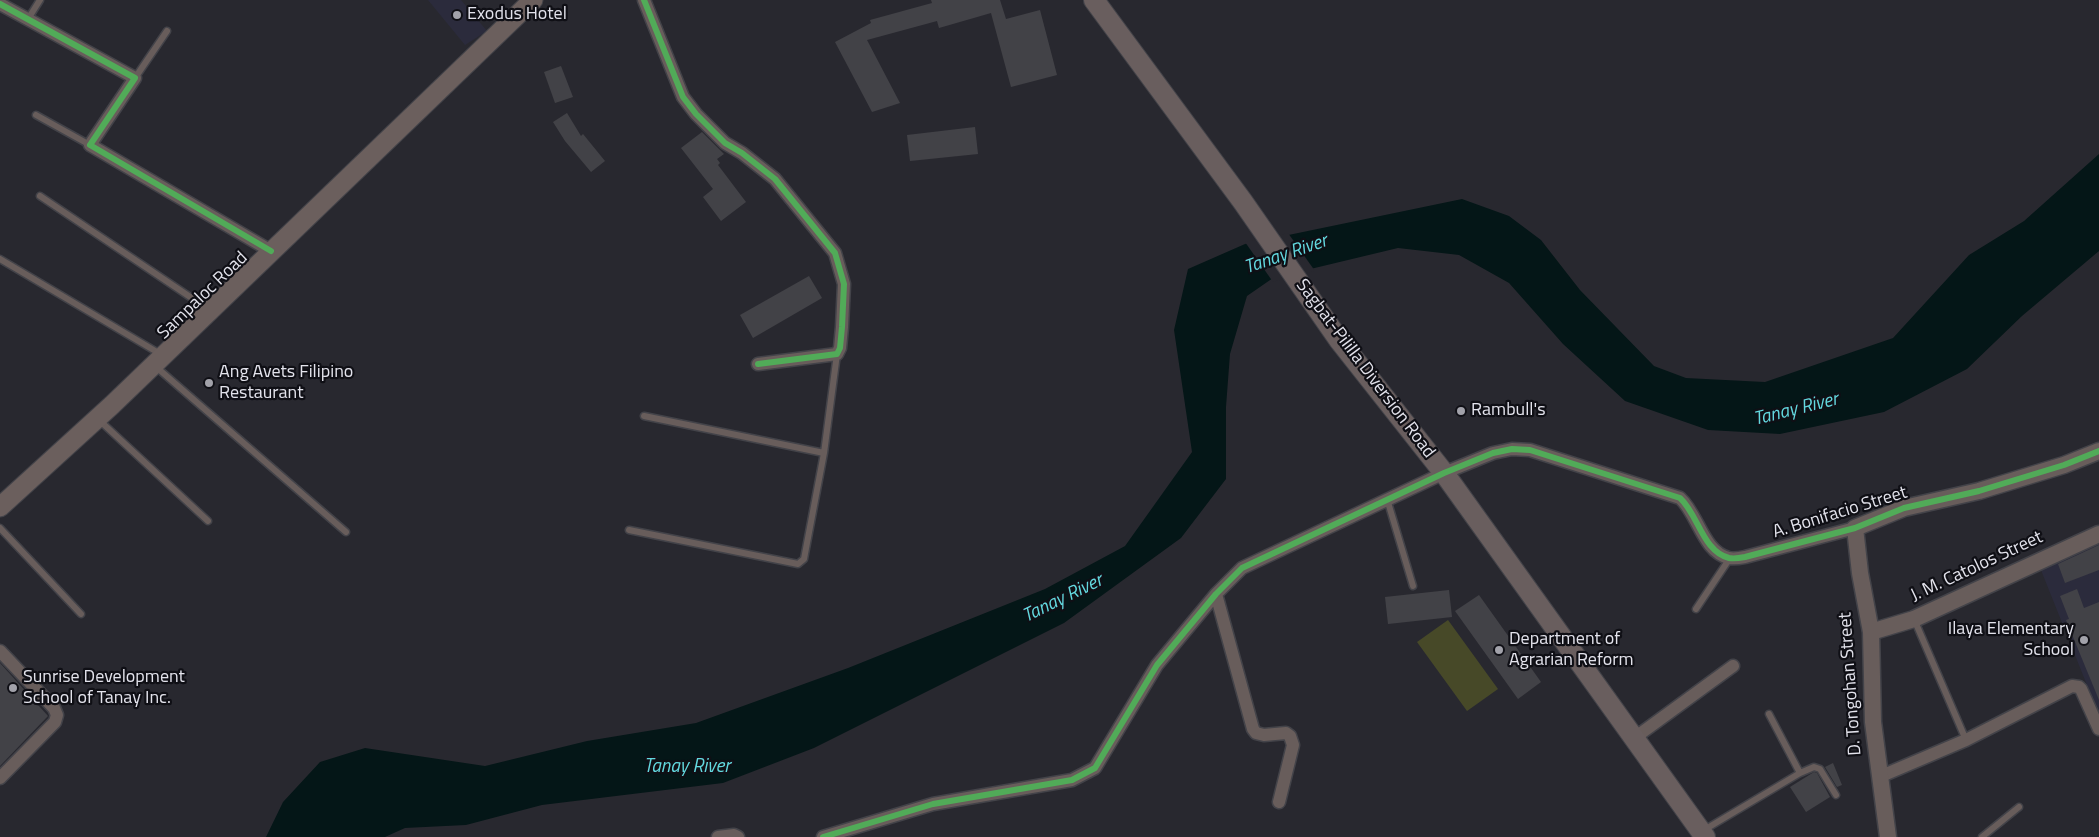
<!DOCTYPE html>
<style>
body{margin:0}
canvas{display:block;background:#28282f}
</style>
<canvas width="2099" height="837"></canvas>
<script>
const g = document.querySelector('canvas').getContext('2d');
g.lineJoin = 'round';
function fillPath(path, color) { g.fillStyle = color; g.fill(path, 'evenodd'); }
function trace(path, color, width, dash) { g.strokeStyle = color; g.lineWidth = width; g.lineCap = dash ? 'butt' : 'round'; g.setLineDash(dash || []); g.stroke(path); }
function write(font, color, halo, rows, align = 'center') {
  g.font = font + ' "Titillium Web",sans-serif'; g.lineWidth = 4.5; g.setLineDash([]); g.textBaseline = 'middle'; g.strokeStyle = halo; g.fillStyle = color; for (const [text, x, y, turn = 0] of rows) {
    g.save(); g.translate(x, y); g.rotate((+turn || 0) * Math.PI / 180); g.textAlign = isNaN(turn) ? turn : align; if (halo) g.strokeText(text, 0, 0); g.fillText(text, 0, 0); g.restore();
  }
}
fillPath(new Path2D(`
 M428,0H461L487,31L465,45Z
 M2099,538V715L2039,565Z`), '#2b2b3c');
fillPath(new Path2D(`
 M1448,620L1498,689L1467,711L1417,642Z`), '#474928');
fillPath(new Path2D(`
 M2099,154V251L2022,316L1967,369L1884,412L1780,434L1708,430L1625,401L1563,344L1509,283L1459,255L1398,248L1273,278L1247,296L1230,354L1226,407V479L1181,538L1064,623L814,748L723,783L542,805L466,825L405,828L385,837H266L283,802L320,762L365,748L485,766L587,741L696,723L848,668L1045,589L1125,546L1192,452L1174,330L1188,269L1245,244L1462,199L1509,216L1541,240L1580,290L1654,366L1686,378L1765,382L1893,338L1969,255L2024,221Z`), '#041617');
fillPath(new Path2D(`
 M1288,233L1315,271L1273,282L1245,242Z`), '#28282f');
fillPath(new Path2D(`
 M931,0H1000L1006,19L1040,10L1057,75L1011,87L991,13L939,28L937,21L867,40L900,103L872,112L835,42L871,23L870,20L932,3Z
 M561,66L573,97L555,103L544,72Z
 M567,113L581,136L583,134L605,161L591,172L565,141L553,122Z
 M975,127L978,154L910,161L907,135Z
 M702,132L724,154L717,159L720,163L718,165L746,202L721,221L703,197L713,189L681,148Z
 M809,276L822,298L753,338L740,315Z
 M2099,545V570L2065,583L2058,564Z
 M2077,589L2084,608L2099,602V700L2066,620L2069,619L2060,596Z
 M1449,590L1452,617L1388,624L1385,597Z
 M1479,595L1541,682L1518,699L1455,611Z
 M0,663L48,716L0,766Z
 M1833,763L1842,785L1837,787L1825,767Z
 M1814,772L1817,773L1830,797L1806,812L1790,787Z`), '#424247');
const service = new Path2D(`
 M28,19L40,0
 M135,78L167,31
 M36,115L90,145
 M40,196L208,309
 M0,259L162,355
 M155,366L346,532
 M644,416L824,453
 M99,420L208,521
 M1387,499L1413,586
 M0,528L81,614
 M629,530L798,564L804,559L824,453L837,354
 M1696,609L1730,558
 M1914,619L1966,740
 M1769,714L1800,773
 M1704,830L1800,773L1814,767L1820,769L1836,795
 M1982,837L2019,807`);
const minor = new Path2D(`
 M644,0L683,97L696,114L725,143L742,153L775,179L835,253L844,284L842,327L840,348L837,354L758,364
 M0,4L135,78L90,145L271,251
 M1216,594L1253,729L1256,733L1264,735L1286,733L1290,736L1293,745L1279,802
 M0,651L54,708L57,715L55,722L0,778
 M1633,739L1733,666
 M1879,777L1966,740L2072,686L2079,687L2081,689L2099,729
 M718,837L734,835L738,837
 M823,837L933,804L1072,780L1095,768L1157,665L1216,594L1242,568L1444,473L1493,453L1512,449L1530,450L1680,498C1698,514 1703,552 1729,558C1734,559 1740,558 1745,557L1855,528`);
const tertiary = new Path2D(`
 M1871,632L1914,619L2099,534
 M1888,837L1873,722L1871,632L1860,573L1855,528L1904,508L1979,491L2064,465L2099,451`);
const secondary = new Path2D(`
 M0,507L112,405L533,0`);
const primary = new Path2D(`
 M1094,0L1243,202L1339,340L1444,473L1705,837`);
trace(service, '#434349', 9);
trace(minor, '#434349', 15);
trace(tertiary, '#434349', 19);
trace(secondary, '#434349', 21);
trace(primary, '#434349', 22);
trace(service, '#685d5b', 6);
trace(minor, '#685d5b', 12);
trace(tertiary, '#685d5b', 16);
trace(secondary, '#6b5f5d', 19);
trace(primary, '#695e5e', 20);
trace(new Path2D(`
 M644,0L683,97L696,114L725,143L742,153L775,179L835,253L844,284L842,327L840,348L837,354L758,364
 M0,4L135,78L90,145L271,251
 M823,837L933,804L1072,780L1095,768L1157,665L1216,594L1242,568L1444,473L1493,453L1512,449L1530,450L1680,498C1698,514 1703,552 1729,558C1734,559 1740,558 1745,557L1855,528L1904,508L1979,491L2064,465L2099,451`), '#51ab58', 6);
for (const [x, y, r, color] of [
 [457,15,5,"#a2a2aa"],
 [209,383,5,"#a2a2aa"],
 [1461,411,5,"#a2a2aa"],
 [2084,640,5,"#a2a2aa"],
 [1499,650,5,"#a2a2aa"],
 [13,688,5,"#a2a2aa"]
]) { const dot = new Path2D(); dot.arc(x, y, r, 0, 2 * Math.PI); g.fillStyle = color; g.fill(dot); trace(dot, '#0f0f15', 2); }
write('18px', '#e3e3ec', '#0f0f15', [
 ["Exodus Hotel",467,15],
 ["Ang Avets Filipino",219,373],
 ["Restaurant",219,394],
 ["Rambull's",1471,411],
 ["Ilaya Elementary",2074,630,"right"],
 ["School",2074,651,"right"],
 ["Department of",1509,640],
 ["Agrarian Reform",1509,661],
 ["Sunrise Development",23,678],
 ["School of Tanay Inc.",23,699]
], 'left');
write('18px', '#e3e3ec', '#0f0f15', [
 ["Sampaloc Road",203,296,-44],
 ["Sagbat-Pililla Diversion Road",1365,369,53],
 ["A. Bonifacio Street",1840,513,-17],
 ["J. M. Catolos Street",1977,567,-25],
 ["D. Tongohan Street",1851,684,-94]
]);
write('italic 19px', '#63d8df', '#0f0f15', [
 ["Tanay River",1286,255,-19],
 ["Tanay River",1796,410,-14],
 ["Tanay River",1063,599,-26],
 ["Tanay River",687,767]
]);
</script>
